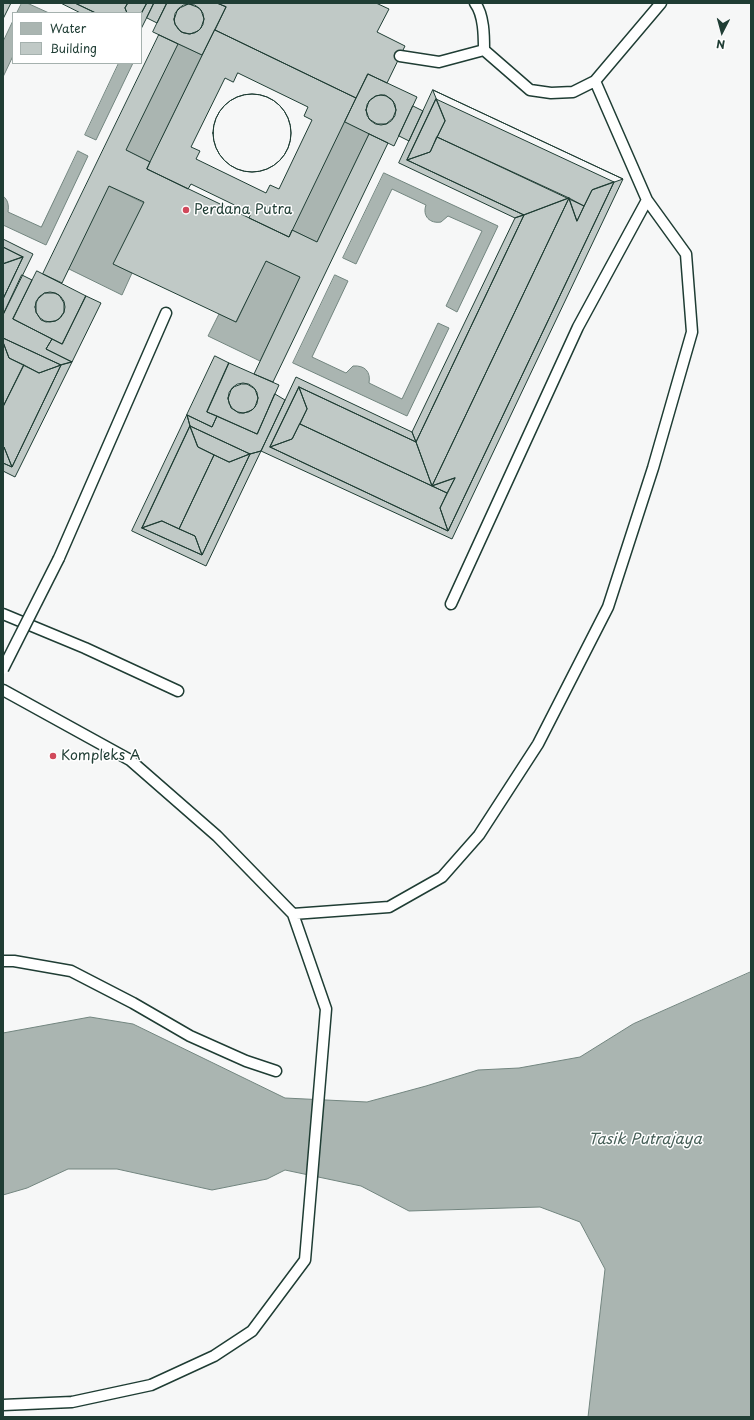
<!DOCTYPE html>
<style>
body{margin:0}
#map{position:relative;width:754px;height:1420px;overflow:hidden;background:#f6f7f7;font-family:"Playpen Sans",sans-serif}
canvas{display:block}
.frame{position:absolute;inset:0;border:4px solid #1f3d34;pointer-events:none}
.legend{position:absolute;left:12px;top:12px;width:130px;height:52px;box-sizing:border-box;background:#fff;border:1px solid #a5b1ae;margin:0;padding:5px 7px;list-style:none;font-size:12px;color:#1f3d34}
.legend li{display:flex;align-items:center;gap:8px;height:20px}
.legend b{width:20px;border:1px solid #a5b1ae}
.north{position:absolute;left:702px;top:12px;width:40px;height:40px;-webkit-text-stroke:3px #fff;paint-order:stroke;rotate:186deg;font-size:11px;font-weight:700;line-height:16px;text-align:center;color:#1f3d34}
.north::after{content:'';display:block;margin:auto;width:14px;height:18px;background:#1f3d34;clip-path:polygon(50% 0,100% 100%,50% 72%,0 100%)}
</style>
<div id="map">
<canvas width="754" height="1420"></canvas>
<div class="frame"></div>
<ul class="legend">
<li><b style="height:11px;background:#aab5b1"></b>Water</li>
<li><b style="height:11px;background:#c0c9c6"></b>Building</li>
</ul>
<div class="north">N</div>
</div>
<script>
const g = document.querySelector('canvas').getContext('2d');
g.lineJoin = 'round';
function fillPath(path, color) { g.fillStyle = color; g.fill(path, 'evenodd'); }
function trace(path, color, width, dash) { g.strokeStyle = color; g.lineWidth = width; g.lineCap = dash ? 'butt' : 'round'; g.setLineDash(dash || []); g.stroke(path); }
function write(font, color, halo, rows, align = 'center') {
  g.font = font + ' "Playpen Sans",sans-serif'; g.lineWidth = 3; g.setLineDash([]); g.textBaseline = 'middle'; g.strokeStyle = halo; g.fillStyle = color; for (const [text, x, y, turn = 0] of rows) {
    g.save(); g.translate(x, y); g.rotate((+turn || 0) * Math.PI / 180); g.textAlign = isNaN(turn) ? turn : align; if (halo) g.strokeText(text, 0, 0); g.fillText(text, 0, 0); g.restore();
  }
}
const water = new Path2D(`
 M22,3H27L49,13H17Z
 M13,21V56L3,77V42Z
 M178,44L202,55L150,162L126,150Z
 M119,63H133L96,140L85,135Z
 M345,122L369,134L317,242L292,230Z
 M78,151L88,156L46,245L3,225V196C8,200 9,205 8,212L41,227Z
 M384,173L498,226L457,312L446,306L482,231L448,216L441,222C430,224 422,216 426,205L392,189L356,264L343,258Z
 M109,186L144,203L114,264L132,273L122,295L69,269Z
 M266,261L300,277L260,361L208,336L219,314L236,322Z
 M335,275L348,281L312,357L346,373L353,366C365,365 371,372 369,383L402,399L438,323L449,328L407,416L293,363Z
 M751,972V1417H588L605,1269L580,1222L540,1207L409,1211L361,1186L285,1170L267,1179L212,1190L117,1169H68L27,1188L3,1195V1033L90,1017L133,1024L285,1098L367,1102L426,1086L478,1070L519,1068L580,1057L633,1024Z`);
fillPath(water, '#aab5b1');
trace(water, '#72857f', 1);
const building = new Path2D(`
 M3,3H11L3,19Z
 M61,3H75L96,13H81Z
 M75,3H128L125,8L127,13H96Z
 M128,3H147L141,14V13H127L125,8Z
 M147,3H154L141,29V14Z
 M154,3H167L157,23L147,18Z
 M167,3H217L226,7L202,55L153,32ZM189,4L197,7L201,10L204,19L201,28L198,31L190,34L181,32L175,24L174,20L177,11L180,8Z
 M217,3H376L389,9L377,32L405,46L387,83L368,74L356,98L215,30L226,7Z
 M174 19a15 15 0 1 1 30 0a15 15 0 1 1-30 0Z
 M215,30L356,98L289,237L249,218L251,213L191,184L188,189L147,169ZM238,73L308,107L304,116L312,120L279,189L270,185L266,193L196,159L200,151L191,147L225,78L233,82Z
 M159,35L178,44L126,150L150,162L147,169L289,237L292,230L317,242L369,134L388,143L273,382L254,374L300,277L266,261L236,322L132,273L113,264L144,202L109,186L62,283L43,274Z
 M368,74L417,97L394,146L345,122ZM381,95H385L393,101L396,110L393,118L386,124H377L369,119L366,110L369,101L376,96Z
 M433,90L623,179L592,190L584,206L437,137L445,121Z
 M433,90L623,179L452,539L261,451L296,377L412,432L416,442L299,387L270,447L448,531L614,182L436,99L407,160L524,215L515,218L399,163Z
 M213 133a39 39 0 1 1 78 0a39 39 0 1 1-78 0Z
 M213 133a39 39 0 1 1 78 0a39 39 0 1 1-78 0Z
 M366 110a15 15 0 1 1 30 0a15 15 0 1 1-30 0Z
 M436,99L445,121L430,152L407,160Z
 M413,106L423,111L409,141L399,136Z
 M437,137L569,198L524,215L407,160L430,152Z
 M614,182L448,531L440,508L455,478L432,486L569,198L577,221L592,190Z
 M569,198L432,486L416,442L524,215Z
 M569,198L584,206L577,221Z
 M524,215L416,442L412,432L515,218Z
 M3,239L33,254L3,315V299L23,257L3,247Z
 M3,247L23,257L3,264Z
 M23,257L3,299V264Z
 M37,271L86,296L62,344L13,319ZM45,293H54L59,295L64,303V312L59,319L55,321L46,322L41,320L36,312V303L38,299Z
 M22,275L32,280L13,319L52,339L46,349L72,362L61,365L3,338V315Z
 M35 307a15 15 0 1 1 30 0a15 15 0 1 1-30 0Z
 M86,296L101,303L72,362L46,349L52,339L62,344Z
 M3,338L61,365L39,373L9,358L3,342Z
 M3,342L9,358L24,365L3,407Z
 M215,356L229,363L207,412L217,416L212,427L187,415Z
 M72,362L15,477L3,471V463L12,467L61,365Z
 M229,363L279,385L257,434L207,412ZM242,384H247L255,389L258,398L255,407L252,410L244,413H239L231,408L228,399L231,390L234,387Z
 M24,365L39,373L61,365L12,467L4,447L3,446V407Z
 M228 398a15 15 0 1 1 30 0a15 15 0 1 1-30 0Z
 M299,387L416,442L432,486L300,424L307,409Z
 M299,387L307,409L292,439L270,447Z
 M275,394L285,400L261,451L250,454L190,426L187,415L212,427L217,416L257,434Z
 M187,415L190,426L142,528L202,555L250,454L261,451L206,566L132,531Z
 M300,424L447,493L440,508L448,531L270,447L292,439Z
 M190,426L198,447L214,455L187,512L179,529L162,521L142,528Z
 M190,426L250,454L229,462L198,447Z
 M3,446L4,447L12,467L3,463Z
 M250,454L202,555L195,536L179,529L214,455L229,462Z
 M455,478L447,493L432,486Z
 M162,521L195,536L202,555L142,528Z`);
fillPath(building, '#c0c9c6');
trace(building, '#1f3d34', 1);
const lane = new Path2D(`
 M400,56L439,62L484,50C484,36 484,15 475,3
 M595,81L661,3
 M59,558L166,313
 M451,604L578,327L647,200
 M3,614L85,648L178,691
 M3,690L130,760L217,836L293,914L326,1009L305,1260L252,1331L214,1356L151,1385L72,1402L3,1405
 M293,914L389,907L442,877L479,835L538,744L608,607L653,468L692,332L686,254L647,200L595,81L573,92L551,93L530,90L484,50
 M3,961H14L71,971L133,1003L190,1036L246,1061L276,1071`);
trace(lane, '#1f3d34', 13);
trace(lane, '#fff', 10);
const laneBridge = new Path2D(`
 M3,669L59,558`);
trace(laneBridge, '#1f3d34', 13, []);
trace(laneBridge, '#fff', 10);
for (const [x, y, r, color] of [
 [186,210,4,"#d1495b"],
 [53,756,4,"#d1495b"]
]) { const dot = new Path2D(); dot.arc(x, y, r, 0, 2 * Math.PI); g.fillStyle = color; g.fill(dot); trace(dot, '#fff', 1.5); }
write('14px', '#1f3d34', '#fff', [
 ["Perdana Putra",194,210],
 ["Kompleks A",61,756]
], 'left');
write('italic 15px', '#49615a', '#fff', [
 ["Tasik Putrajaya",645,1140]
]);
</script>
